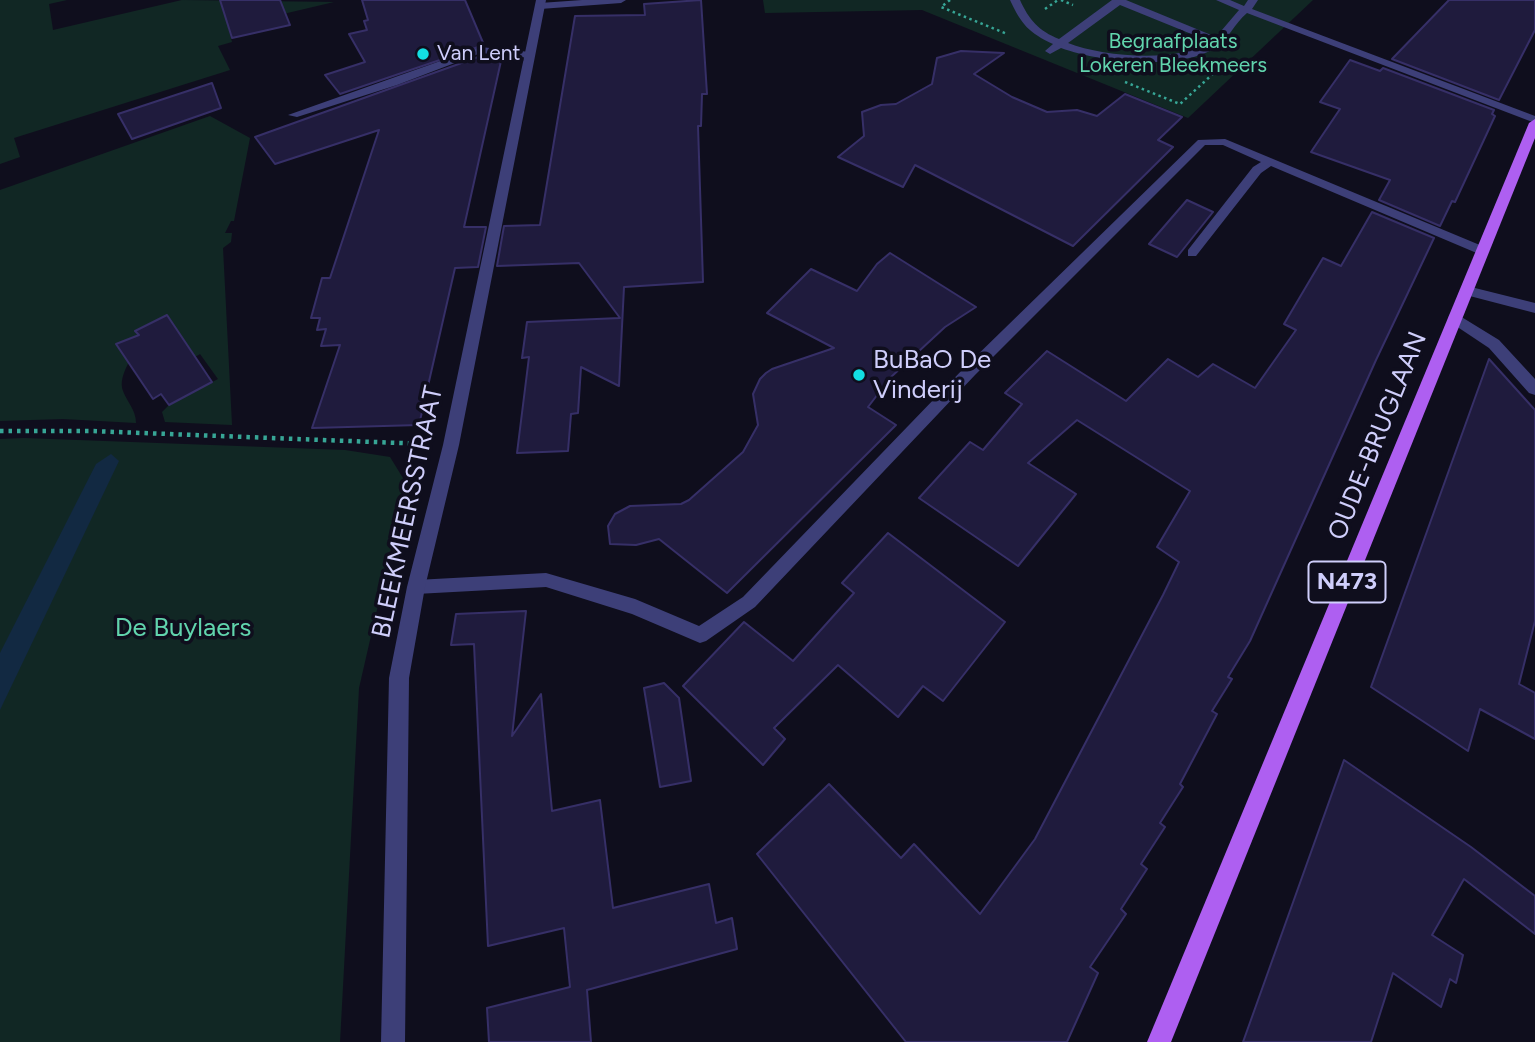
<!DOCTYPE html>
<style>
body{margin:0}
canvas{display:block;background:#0f0e1d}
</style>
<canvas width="1535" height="1042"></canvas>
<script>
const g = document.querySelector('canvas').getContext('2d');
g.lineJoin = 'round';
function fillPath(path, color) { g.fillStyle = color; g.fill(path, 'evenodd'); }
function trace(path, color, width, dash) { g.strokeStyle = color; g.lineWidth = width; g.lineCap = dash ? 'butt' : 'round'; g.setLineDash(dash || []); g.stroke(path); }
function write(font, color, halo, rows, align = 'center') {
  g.font = font + ' Figtree,sans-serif'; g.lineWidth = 7; g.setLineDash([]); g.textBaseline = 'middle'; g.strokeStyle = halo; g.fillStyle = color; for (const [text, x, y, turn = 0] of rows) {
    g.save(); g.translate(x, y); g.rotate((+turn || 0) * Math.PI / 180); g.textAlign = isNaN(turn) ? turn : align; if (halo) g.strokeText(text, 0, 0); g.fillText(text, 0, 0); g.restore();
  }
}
fillPath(new Path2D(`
 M0,0H67L49,4L53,30L182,0L334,2L228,27L232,42L218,46L230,70L14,138L20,157L0,164Z
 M763,0H1313L1188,118L922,10L765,13Z
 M210,116L250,138L234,221H231L225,233H232L231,242L223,248L232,425L165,422L162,412L169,405L218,379L200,354L195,357L167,315L135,330L141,338C135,355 117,375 123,391C127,402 136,410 136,423L63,419L0,421V190Z
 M24,438L345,450L390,457L406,483L359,688L340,1042H0V439Z`), '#112724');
fillPath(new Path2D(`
 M111,454L119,461L0,710V653L96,464Z`), '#122942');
const building = new Path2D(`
 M220,0H280L290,25L232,38Z
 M362,0H465L484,45L340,94L325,75L365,62L349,34L367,30L364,21L368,20Z
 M701,0L707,94H702L701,126H698L703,282L624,287L619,386L581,367L578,413L571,414L568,451L517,453L529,357L522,358L527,322L620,318L579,263L497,266L504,226L540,225L575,16L645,15L644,4Z
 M1449,0H1535V30L1499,100L1392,59Z
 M961,51L1004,53L974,74L1012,97L1047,112L1077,110L1097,116L1125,94L1182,117L1158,140L1173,147L1073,246L915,165L903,187L838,157L864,136L862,112L881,105L896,104L932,84L937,58Z
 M481,56H489L490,61H501L464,227H486L478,267L455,268L419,425L312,428L340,345L321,346L326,329L317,330L320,318H311L322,278H330L379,130L275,164L255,137Z
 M1350,60L1380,71L1383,68L1494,110L1492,114L1495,116L1455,202L1452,201L1440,226L1379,200L1390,180L1311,152L1340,109L1320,102Z
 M212,83L221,108L132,139L118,114Z
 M1187,200L1213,212L1177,257L1149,244Z
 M1372,212L1434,238L1376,360L1250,641L1228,677L1232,679L1212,711L1217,714L1180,784L1183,787L1160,823L1165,827L1141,864L1147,869L1121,909L1126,914L1090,967L1098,973L1067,1042H906L757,854L829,784L901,858L914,844L980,914L1035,839L1163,595L1179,562L1157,547L1190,491L1077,420L1028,463L1076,494L1018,566L919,498L970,442L983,450L1022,404L1005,393L1047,351L1126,401L1168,359L1198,377L1213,364L1255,388L1296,330L1284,324L1323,258L1341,266Z
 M890,253L976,307L945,327L891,377L868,407L896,425L727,593L659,539L636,545L610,544L608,526L615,514L630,506L681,504L689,500L743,452L758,425L753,394L760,379L766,373L772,369L834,348L767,313L811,269L857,291L877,264Z
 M167,315L212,382L169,405L161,394L153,399L116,344L139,335L135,331Z
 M1489,359L1535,410V621L1519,684L1535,693V739L1480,709L1468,751L1371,687Z
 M888,533L1005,622L943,701L923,686L898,717L838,665L774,728L785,739L763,765L683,686L744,622L793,661L854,593L842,583Z
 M526,611L512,736L541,694L552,811L600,800L613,908L709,884L716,923L732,918L737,949L587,990L591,1042H489L487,1008L570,987L564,928L488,946L474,644L451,645L456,614Z
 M664,683L679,698L691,781L660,787L644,688Z
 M1344,760L1471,847L1535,896V934L1464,879L1432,935L1463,955L1456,983L1450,979L1441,1007L1393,973L1371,1042H1243Z`);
fillPath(building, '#1f1b3d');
trace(building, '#362f67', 2);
trace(new Path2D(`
 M950,0L941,7L1007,34
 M1061,0L1073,5
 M1045,9L1058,0
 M1125,82L1180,104L1215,72`), '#37a696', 2.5, [2.5, 3.5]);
trace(new Path2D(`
 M0,431H91L426,444`), '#37a696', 4.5, [3.5, 5]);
fillPath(new Path2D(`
 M582,0H626L621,3L540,9L535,6L540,3Z
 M1010,0H1020C1029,20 1039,31 1059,39L1112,0H1126L1216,37L1239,10L1216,0H1230L1244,6L1248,0H1258L1252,9L1535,116V123L1247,13C1234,24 1228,40 1215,48C1179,71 1099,62 1061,48L1050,54L1045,51L1053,44C1029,33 1021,24 1010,0ZM1120,5L1211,42C1177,63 1104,57 1068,43Z
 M480,47L530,52L535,55L530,58L481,53L397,85L297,117L288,115Z
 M1225,139L1487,248L1489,251L1487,254H1479L1271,166L1261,173L1196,256H1188V250L1253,167L1261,162L1223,145H1205L975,375L755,607L706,641L700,643L632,614L546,587L416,594L410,592L408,587L410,582L416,580L546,573L635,599L699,626L743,597L965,367L1198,140Z
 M1467,286L1535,303V313L1462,294V288Z`), '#3d3f78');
fillPath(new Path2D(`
 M536,0H546L459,445L425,587L409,678L405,1042H381L389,678L407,587L443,445Z
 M1455,313L1499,340L1535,379V395L1529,393L1489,348L1450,322L1448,318L1450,314Z`), '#3d3f78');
fillPath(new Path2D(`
 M1535,119V138L1171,1042H1147L1529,123Z`), '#ae5ff1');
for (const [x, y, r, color] of [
 [423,54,7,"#13dee2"],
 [859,375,7,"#13dee2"]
]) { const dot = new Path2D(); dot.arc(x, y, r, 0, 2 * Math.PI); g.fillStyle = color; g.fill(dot); trace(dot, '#0f0e1d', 2.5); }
write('21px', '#61d4ad', '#0f0e1d', [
 ["Begraafplaats",1173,42],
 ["Lokeren Bleekmeers",1173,66]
]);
write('21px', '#cfcefb', '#0f0e1d', [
 ["Van Lent",437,54]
], 'left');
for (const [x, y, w] of [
 [1347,582,77]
]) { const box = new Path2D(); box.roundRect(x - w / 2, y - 20.5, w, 41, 5); g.fillStyle = '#0f0e1d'; g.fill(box); trace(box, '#cfcefb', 2); }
write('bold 24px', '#cfcefb', null, [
 ["N473",1347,582]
]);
write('26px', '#cfcefb', '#0f0e1d', [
 ["BuBaO De",873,360],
 ["Vinderij",873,390]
], 'left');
write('26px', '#cfcefb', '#0f0e1d', [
 ["OUDE-BRUGLAAN",1378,436,-68],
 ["BLEEKMEERSSTRAAT",408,512,-78]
]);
write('26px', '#61d4ad', '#0f0e1d', [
 ["De Buylaers",183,628]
]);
</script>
